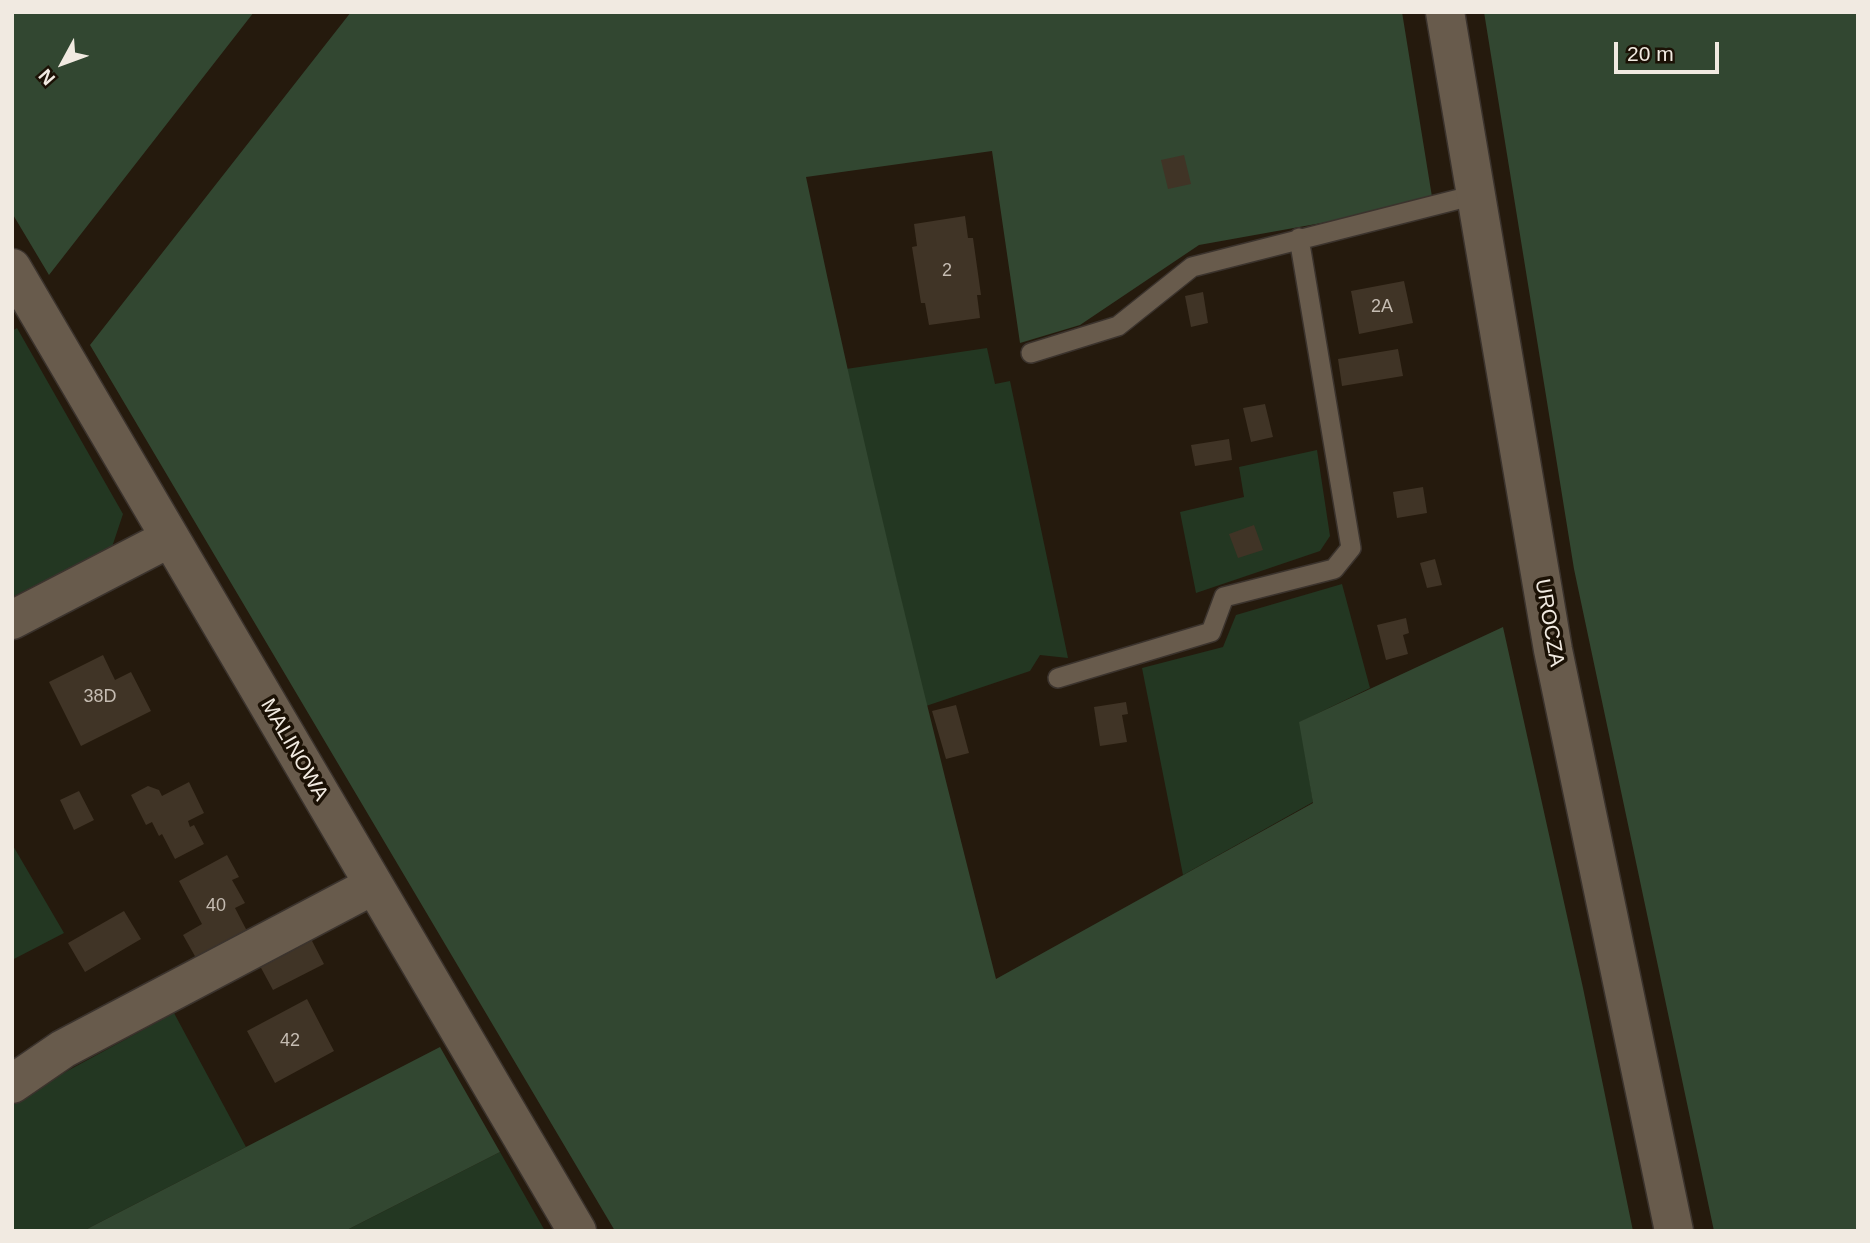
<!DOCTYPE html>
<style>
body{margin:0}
#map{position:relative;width:1870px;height:1243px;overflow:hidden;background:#251a0d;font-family:Arial,sans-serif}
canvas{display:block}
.frame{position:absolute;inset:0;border:14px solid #f1eae1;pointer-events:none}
.north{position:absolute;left:28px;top:28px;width:70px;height:70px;-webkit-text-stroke:5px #1b1105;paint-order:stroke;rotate:229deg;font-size:19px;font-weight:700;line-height:28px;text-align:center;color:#f1eae1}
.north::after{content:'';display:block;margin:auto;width:24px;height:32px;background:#f1eae1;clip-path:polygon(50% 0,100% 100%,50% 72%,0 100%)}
.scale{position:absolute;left:1614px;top:42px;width:105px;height:32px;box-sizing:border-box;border:4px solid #f1eae1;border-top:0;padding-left:9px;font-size:21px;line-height:24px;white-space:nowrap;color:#f1eae1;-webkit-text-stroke:5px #1b1105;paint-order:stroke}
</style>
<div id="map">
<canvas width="1870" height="1243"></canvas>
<div class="frame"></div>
<div class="north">N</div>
<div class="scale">20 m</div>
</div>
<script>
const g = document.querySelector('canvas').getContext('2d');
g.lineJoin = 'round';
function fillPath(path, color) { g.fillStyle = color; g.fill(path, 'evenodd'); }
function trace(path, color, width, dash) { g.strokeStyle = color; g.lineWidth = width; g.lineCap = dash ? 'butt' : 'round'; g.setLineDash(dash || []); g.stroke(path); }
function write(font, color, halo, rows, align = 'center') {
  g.font = font + ' Arial,sans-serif'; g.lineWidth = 7; g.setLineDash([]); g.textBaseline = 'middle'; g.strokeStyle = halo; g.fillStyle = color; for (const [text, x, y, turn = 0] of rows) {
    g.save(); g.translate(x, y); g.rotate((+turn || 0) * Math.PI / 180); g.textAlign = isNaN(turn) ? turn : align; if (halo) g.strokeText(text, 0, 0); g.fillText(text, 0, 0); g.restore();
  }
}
fillPath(new Path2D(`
 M17,328L123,514L112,547L12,597V331Z
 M987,348L995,384L1010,381L1068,658L1040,655L1030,671L926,706L846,369Z
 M1317,450L1330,536L1320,551L1196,593L1180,512L1244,497L1239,467Z
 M1342,584L1370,688L1300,722L1313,802L1183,875L1142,668L1223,647L1236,615Z
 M12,844L64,933L12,960Z
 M174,1013L246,1147L83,1231H12V1101Z
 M500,1152L545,1231H345Z`), '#233722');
fillPath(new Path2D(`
 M12,12H254L49,275L12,213Z
 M351,12H1402L1433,203L1199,245L1080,325L1020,343L992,151L806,177C862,446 928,713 996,979L1313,803L1299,722L1503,627L1583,988L1633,1231H615L90,345Z
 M1484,12H1858V1231H1714L1574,569Z
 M440,1047L500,1152L345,1231H83Z`), '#324731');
fillPath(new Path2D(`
 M1184,155L1191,184L1168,189L1161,160Z
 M965,216L968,238H973L981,295H977L980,318L929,325L925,303H921L912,247L917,246L914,224Z
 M1404,281L1413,323L1359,334L1351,291Z
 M1203,292L1208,323L1191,327L1185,296Z
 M1398,349L1403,376L1342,386L1338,359Z
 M1265,404L1273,437L1251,442L1243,408Z
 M1229,439L1232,460L1195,466L1191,445Z
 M1423,487L1427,513L1397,518L1393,492Z
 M1254,525L1263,550L1238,558L1229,534Z
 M1435,559L1442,585L1427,588L1420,563Z
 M1406,618L1409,633L1403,635L1408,654L1386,660L1377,625Z
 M103,655L115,680L131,672L151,711L81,746L49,682Z
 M1126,702L1128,714L1122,715L1127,742L1100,746L1094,707Z
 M956,705L969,753L946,759L932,711Z
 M189,782L204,813L188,821L190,827L194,825L204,844L175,859L162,834L159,836L152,822L146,825L131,795L148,786L159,790L162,796Z
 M79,791L94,820L74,830L60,800Z
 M227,855L239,877L232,880L245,903L235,908L247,931L196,958L183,935L202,924L179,881Z
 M124,911L141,939L85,972L68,943Z
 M311,939L324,964L273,990L260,966Z
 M307,999L334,1051L275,1083L247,1031Z`), '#403426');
const service = new Path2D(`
 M1031,353L1118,326L1192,267L1475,195
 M1058,678L1211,632L1224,597L1334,569L1351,548L1299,238`);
const minor = new Path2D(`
 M1445,12L1553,650L1674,1231
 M12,268L577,1231
 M12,620L170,538
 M12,1084L63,1049L374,885`);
trace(service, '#3b332d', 22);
trace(minor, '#3b332d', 41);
trace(service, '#685b4c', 19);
trace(minor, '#685b4c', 38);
write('18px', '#c5bcb2', null, [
 ["2",947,271],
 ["2A",1382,307],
 ["38D",100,697],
 ["40",216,906],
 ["42",290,1041]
]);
write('21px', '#f1eae1', '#1b1105', [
 ["UROCZA",1549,623,80],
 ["MALINOWA",294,750,60]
]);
</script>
